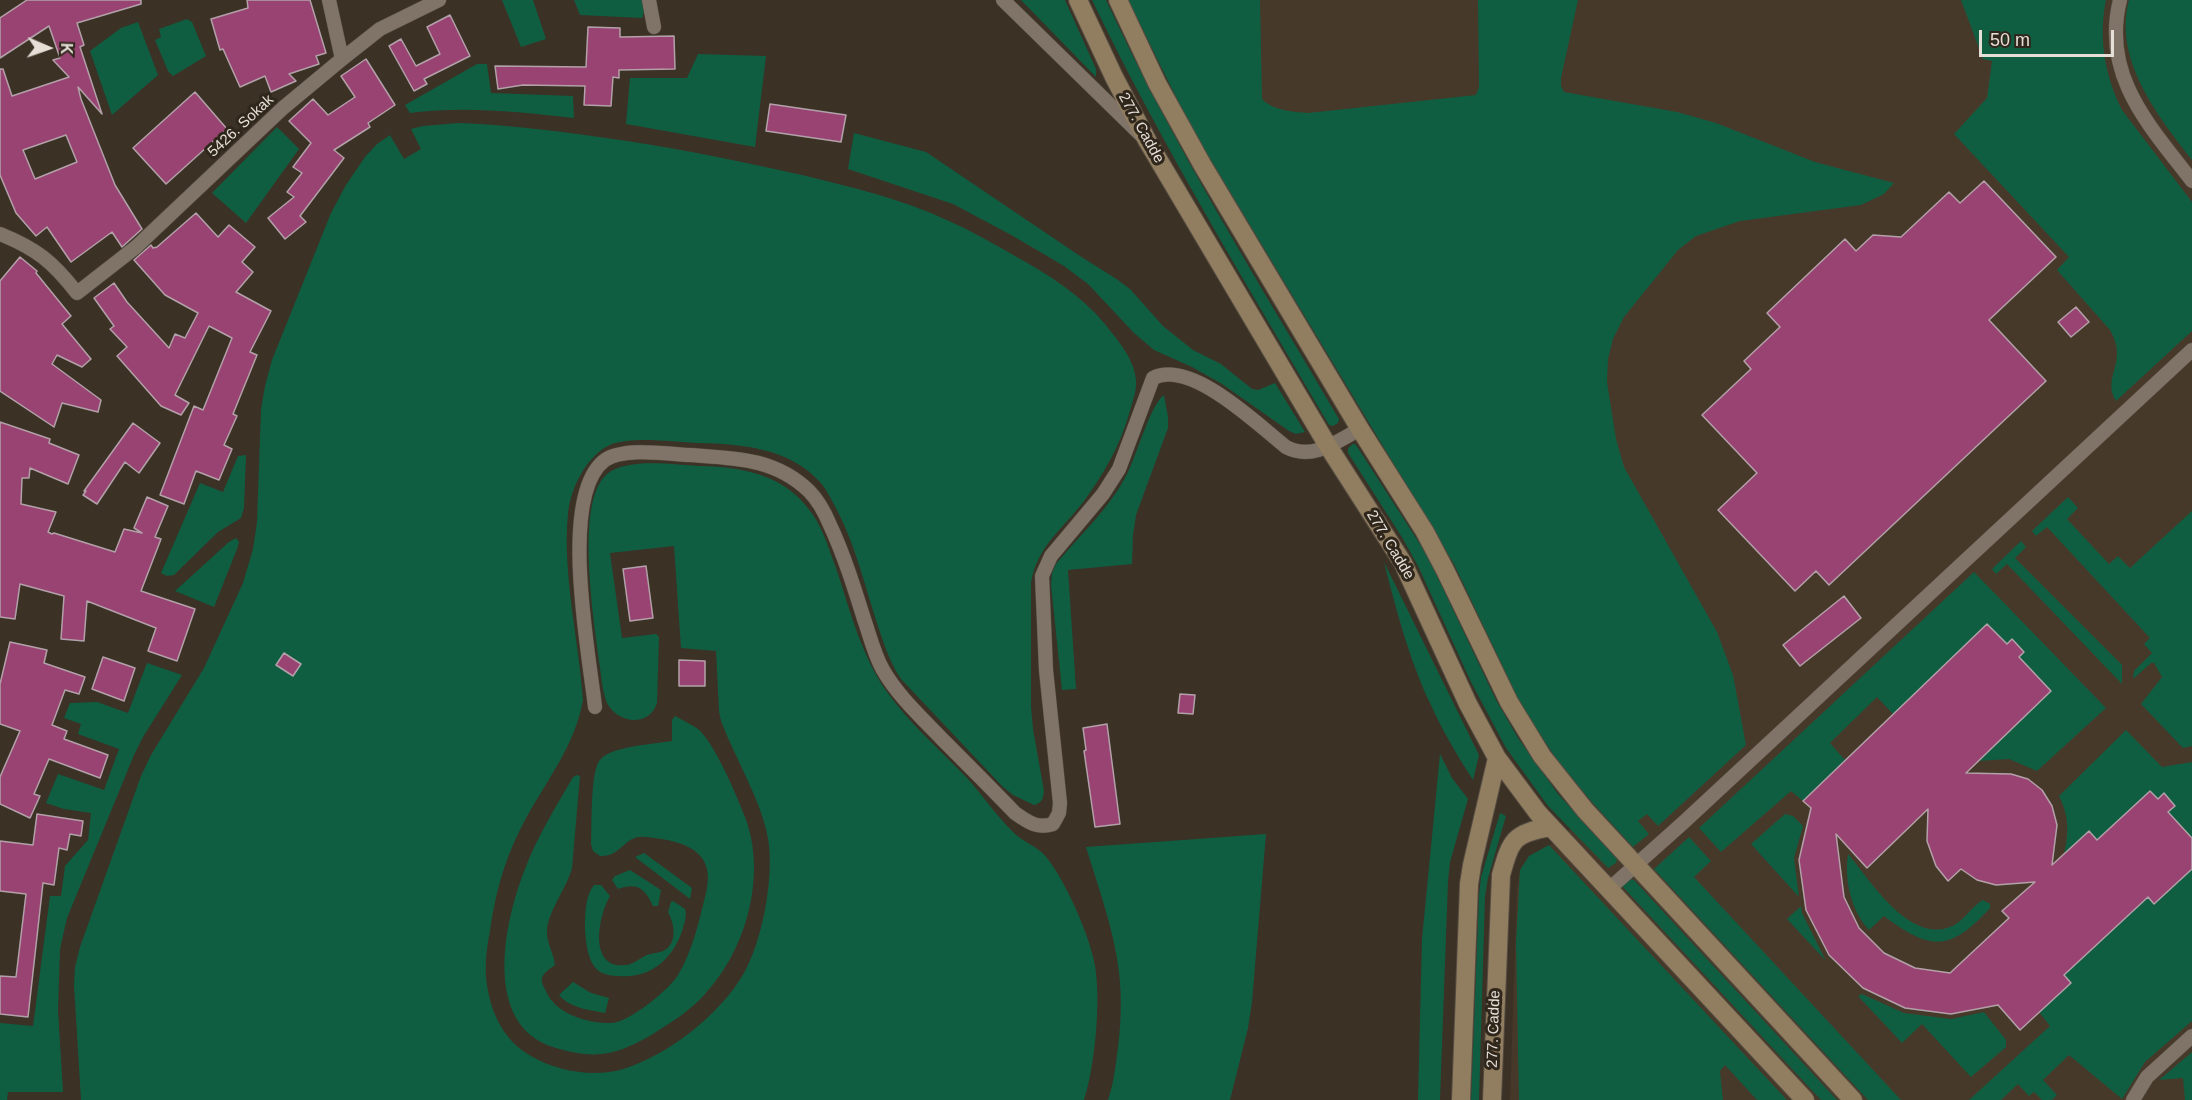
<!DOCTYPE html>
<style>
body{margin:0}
#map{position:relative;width:2192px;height:1100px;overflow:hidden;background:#3b3125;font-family:Helvetica,sans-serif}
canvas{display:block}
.north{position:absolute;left:18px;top:18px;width:60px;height:60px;-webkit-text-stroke:4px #30271c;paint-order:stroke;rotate:92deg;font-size:16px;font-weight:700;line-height:24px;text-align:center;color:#e5dfd7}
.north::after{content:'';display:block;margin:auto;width:21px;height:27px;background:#e5dfd7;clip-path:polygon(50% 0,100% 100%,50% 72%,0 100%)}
.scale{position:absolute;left:1979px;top:30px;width:135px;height:27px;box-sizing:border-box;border:3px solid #e5dfd7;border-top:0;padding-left:8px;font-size:18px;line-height:21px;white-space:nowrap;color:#e5dfd7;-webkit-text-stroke:4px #30271c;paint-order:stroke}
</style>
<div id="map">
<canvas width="2192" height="1100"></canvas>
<div class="north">K</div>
<div class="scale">50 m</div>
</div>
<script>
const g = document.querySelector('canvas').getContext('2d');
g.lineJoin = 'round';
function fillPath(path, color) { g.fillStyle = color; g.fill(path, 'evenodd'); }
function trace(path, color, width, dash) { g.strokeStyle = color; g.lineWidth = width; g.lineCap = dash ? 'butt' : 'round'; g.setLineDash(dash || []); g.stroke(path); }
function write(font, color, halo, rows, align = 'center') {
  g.font = font + ' Helvetica,sans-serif'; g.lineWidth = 6; g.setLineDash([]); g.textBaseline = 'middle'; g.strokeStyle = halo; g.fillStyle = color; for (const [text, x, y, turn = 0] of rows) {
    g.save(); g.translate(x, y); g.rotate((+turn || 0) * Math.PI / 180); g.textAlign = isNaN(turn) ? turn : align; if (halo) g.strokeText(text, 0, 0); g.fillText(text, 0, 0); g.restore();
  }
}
fillPath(new Path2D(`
 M1128,0H2192V1100H1510L1517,890L1520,870L1529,856L1562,839L1591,802L1558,761L1512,689L1454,564L1191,127Z`), '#473929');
fillPath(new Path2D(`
 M502,0H533L546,39L521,47Z
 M574,0H642L644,12L642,18L580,15Z
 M1021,0H1065L1096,69V77Z
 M1092,0H1106C1173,145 1258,281 1339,419L1338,423L1333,426L1329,425C1247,285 1162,146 1092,0Z
 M1128,0H1260L1262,99C1272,110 1293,112 1308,113L1476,95L1479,87L1478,0H1578L1561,78V86L1564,92L1677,112L1716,123L1815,162L1894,183L1884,194L1861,205L1740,221L1696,236L1678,250L1624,317L1613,339L1608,359L1607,382L1616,439L1624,467L1717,632L1733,675L1746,745L1658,826L1647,814L1638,821L1649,834L1633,847L1592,802L1558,761L1523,709L1454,564L1191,127Z
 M1961,0H2106C2098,38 2105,76 2122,110L2192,202V331L2116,401C2105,384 2117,371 2117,353C2117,345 2114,337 2110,330L2057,270L2069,257L1954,134L1987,98L1992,61L1983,59Z
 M2129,0H2192V160C2158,116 2113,60 2129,0Z
 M187,19L192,22L206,56L173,76L168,71L155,40L161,37L159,29Z
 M138,22L158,75L112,115L90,51L121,28Z
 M698,54L766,56L755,147L626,124L630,78H687Z
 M477,64H487L491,93L573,96L574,118C519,112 464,106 410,113L405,105Z
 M459,123C515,125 571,133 627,141C686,150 744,162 802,175C851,187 903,199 949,221C971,231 993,243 1015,256C1048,274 1081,295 1105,324C1118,341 1134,358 1136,380C1137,391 1132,403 1129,414C1120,446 1103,475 1084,501C1062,530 1037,546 1031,583V707L1033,729L1044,791C1043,799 1042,803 1034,805L1013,795L1003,787L901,679C888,660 882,638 875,617C864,582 855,546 839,514C833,503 828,491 820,482C789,448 742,444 698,443C674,442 635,436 612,444C587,454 570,489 568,514C562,572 579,641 583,700C576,741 551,775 530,811C507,852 497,884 490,931C487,946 485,961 486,977C489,1009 502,1040 531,1056C556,1071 592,1077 620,1070C666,1057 720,1015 744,973C762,941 773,882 769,845C765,807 735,758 721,721L719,711L716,651L681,648L674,546L610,553L622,638L656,634L659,637L657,703C649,728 617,723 607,703C605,699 604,693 603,689C598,645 571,504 607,474C628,457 675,465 701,466C741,467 781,474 807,507C822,524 828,547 836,568C850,610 861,655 887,692C910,724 941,751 968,779C983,796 996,815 1012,831C1022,842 1038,846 1047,858C1066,882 1090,936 1095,966C1101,1001 1095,1066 1084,1100H81L74,985L75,967L80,947L141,776L151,755L204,668L243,583L253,549L257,522L261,409L265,386L272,360L331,213L346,185L365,157L377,144L390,135L404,159L421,149L411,129L423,126Z
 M277,127L299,149L246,223L212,193Z
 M854,133L926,152L1080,256L1118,280L1130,289L1163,326L1193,350L1221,364L1252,389L1258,390L1275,383L1305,432L1296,434L1289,431L1222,384L1192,367L1154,350L1134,333L1088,284L1064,266L1013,236L953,204L848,169Z
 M1164,395L1168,417V428L1136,515L1133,535L1132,564L1068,570L1076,689L1062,690L1051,585L1052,573L1056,564C1080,535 1110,508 1127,474C1137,455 1150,405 1164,395Z
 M1353,444H1355L1358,448L1427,555L1496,700L1518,738L1558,794L1617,859L1616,863L1608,868L1548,806L1506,748L1471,682L1418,566L1403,539L1348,453V448Z
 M246,455L244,508L241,518L218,532L174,575L167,576L161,573L200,483L223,492L238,456Z
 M2068,497L2078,508L2067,519L2109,564L2118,556L2130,568L2192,511V746L2183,748L2141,704L2162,677L2154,663H2151L2133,679L2134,671L2152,653L2144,644L2150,638L2047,527L2036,536L2032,531Z
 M236,538L239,542L237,549L214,607L175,591L229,542Z
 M2021,541L2026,547L2015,558L2122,665V684L2007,564L1996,574L1992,569Z
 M1384,562L1479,755L1473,780C1457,755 1442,730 1430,703C1410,662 1395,606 1384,562Z
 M1974,572L2106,708L2037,771L2009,759L1978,761L2051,691L2019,657L2024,652L2012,640L2007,644L1987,624L1893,714L1877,697L1830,743L1845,760L1803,801L1791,791L1721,852L1699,828Z
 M147,663L182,675L143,737L134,755L67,918L60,949L58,1010L63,1092H8L7,1100H0V1023L33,1026L50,896H61L65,866L88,840L91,813L64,809L46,803L58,774L104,790L119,749L78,734L81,724L64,718L70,703L97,702L128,713Z
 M675,716C682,720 691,724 698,729C714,742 737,796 745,817C767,874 747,949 705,994C692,1009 675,1020 659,1030C644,1040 627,1049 609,1053C588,1057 567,1052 547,1045C483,1018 505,919 525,869C537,837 556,807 573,777L577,775L580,776L572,868C567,888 546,914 547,933C547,944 554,954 555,965C551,968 544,972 542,978C541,983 544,987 546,991C555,1014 589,1024 612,1023C629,1022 669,990 678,975C693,950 699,921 706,893C714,860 697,846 667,840C658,839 648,836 639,837C623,839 620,857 600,856L593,851L591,844C592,827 590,771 600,760C611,746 654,744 672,741V720Z
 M2126,730L2162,767L2192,762V838L2168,812L2175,806L2164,794L2097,840L2064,854C2069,832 2069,816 2059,796Z
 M1440,754L1452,778L1468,799L1450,862L1448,881L1440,1100H1418L1422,939Z
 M1500,813L1506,816L1488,878L1485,897L1479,1100H1471L1479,896L1481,877Z
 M1785,814L1793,816L1803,826L1794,858L1799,897L1751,844Z
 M1266,834L1252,1002L1248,1028L1230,1100H1108C1113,1085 1115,1071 1117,1055C1121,1028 1122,999 1119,972C1114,929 1098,887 1086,847Z
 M1689,837L1711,861L1694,877L1901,1100H1868L1654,869Z
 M1549,845L1787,1100H1757L1725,1065L1720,1071L1723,1100H1519L1516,943L1520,870L1529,856Z
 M644,853L692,888L690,899L635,857Z
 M1848,854C1870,880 1907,940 1947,928C1963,924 1969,908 1983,900L1990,904V908C1950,952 1930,951 1884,916L1869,930C1851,911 1844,879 1848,854Z
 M2192,869V1021L2145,1062L2122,1099L2069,1055L2043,1080L2057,1095L2052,1100H2042L2034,1092L2029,1096L2018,1084L2001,1100H1969L2050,1026L2039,1012L2064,975L2148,897L2154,903Z
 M630,870L661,890L658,906H653C645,889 638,882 618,889L612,880L615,876Z
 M1630,879L1634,880L1837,1100H1821L1622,886Z
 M594,885H601L610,896C598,916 588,970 626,965C634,964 640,958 647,955C653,953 660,953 665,950C678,942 674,923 668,912L671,902L673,901L685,909C687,916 685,921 683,928C674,958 651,979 619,976C610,976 599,974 594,966C587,956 586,941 585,930C585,915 585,896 594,885Z
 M1801,906L1802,913L1826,961L1787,919Z
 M573,982L591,993L609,998L605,1013C589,1010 570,1008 559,995Z
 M1862,994L1904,1013L1951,1019L1984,1012L2006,1040V1047L1971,1077L1922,1024L1902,1043L1858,996Z
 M2192,1052V1100H2185L2183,1078L2159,1080Z`), '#105e42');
const building = new Path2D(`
 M27,0H141V4L77,23L84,45L80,47L102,114L78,87L81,99L115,185L142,229L122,247L112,232L71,262L47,227L36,236L16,213L0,175V69H3L12,96L69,77L53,60L60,58L49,26L0,58V18ZM66,135L77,162L35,179L23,150Z
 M247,0H310L326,53L316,56L319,64L289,74L296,81L271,92L265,76L240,87L223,49L220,50L211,19L248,8Z
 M450,15L470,56L424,79L427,84L414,91L389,46L401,39L416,66L440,54L427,27Z
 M588,27L620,28V37L674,36L675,69L619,70V78L613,77L611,106L584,105L585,86L523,85L498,89L495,66L586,67Z
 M366,59L395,105L368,123L370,127L334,150L344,158L300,216L306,222L285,239L268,218L294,197L287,192L302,173L293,167L311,143L289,121L313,99L328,115L355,97L341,76Z
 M195,92L227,129L166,184L133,148Z
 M770,104L846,115L841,142L766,131Z
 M1984,181L2056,257L1989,320L2046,381L1829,585L1816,571L1795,591L1718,510L1757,473L1702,415L1751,369L1744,361L1780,327L1767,313L1845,239L1856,251L1873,235L1901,237L1949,192L1960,203Z
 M196,213L218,237L229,225L255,247L242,262L253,272L236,292L271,311L250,352L257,355L233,414L237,416L224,445L232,449L219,480L196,471L184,504L160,495L194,406L203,410L232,338L209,326L175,395L189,403L181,415L161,406L117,356L127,347L110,329L114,326L94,298L114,283L127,302L169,348L175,334L185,338L198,313L165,295L134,260L151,245L153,248L157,247Z
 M20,257L37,271L36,273L71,316L62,324L91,359L82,367L57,355L52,364L101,400L98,412L62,403L54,427L0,391V281Z
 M2076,307L2089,322L2071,337L2058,322Z
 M0,422L50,439L49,443L79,455L68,484L30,468L29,478H22L21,504L56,512L48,532L52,534L54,533L115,552L124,529L142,533L134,528L147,497L168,506L155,537L161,539L141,591L195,609L177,661L148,651L156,628L87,601L84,641L61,639L64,596L20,584L15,619L0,617Z
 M133,423L160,443L139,473L125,462L97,504L83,495L86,491H84Z
 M646,566L653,618L630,621L623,569Z
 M1844,596L1861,618L1800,666L1783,645Z
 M1987,624L2007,644L2012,639L2024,652L2019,657L2051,691L1966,773L2011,774L2028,779L2042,790L2052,806L2057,825L2052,865L2089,831L2097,840L2150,791L2158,799L2164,793L2175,806L2168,812L2192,838V869L2154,904L2148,897L2064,975L2071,983L2020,1030L1998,1005L1951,1014L1905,1008L1863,988L1829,955L1806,910L1799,860L1811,808L1803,801ZM1928,809L1927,841L1936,866L1948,881L1961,869L1977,880L1996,885L2035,882L2002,911L2009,918L1950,973L1915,968L1884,953L1859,928L1844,897L1836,834L1867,868Z
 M10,642L47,650L44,663L85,677L79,694L65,690L52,725L67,731L64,739L108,755L100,778L49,759L34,794L40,796L30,818L0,804V777L20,731L0,724V684Z
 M284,653L301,664L293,676L276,665Z
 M103,657L135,668L124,701L92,689Z
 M679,660L705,661V686H679Z
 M1180,694L1195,695L1193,714L1178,713Z
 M1107,724L1120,824L1095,827L1084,751L1086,750L1083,728Z
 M37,814L83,821L81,836L70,834L67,850L59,848L54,885L43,883L28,1017L0,1014V976L16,977L26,894L0,891V841L33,845Z`);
fillPath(building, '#994372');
trace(building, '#b3a1a9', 1.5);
const street = new Path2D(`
 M329,0L342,59
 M649,0L654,27
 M1003,0L1141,135
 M2120,0C2101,76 2150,126 2192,181
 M0,234C37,249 53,262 77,293L136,247L283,108L342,59L380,29L439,0
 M595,707C589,653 558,495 605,460C624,447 668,454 690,455C734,458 775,458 809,491C818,500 825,513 830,525C844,555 854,587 864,619C870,636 874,654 883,670C898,696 921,717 942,739C966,763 991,788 1015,813C1028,822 1037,829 1053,824L1059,813L1060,803L1046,670L1042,576L1051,556L1103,494L1119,469L1153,378C1191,359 1257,424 1286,447C1312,461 1336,442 1360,429
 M1609,889L1684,822L2192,350
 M2133,1100L2147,1077L2192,1036`);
const secondary = new Path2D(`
 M1078,0L1114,77L1148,142L1328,446L1403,563L1468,704L1497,758L1538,813L1805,1100
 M1118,0L1157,83L1203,166L1360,429L1425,532L1445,570L1509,702L1542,756L1585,810L1853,1100
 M1461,1100L1469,884L1472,865L1497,758
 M1492,1100L1501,875C1511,840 1513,833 1551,827`);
trace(street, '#554c42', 15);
trace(secondary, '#554c42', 20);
trace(street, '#7f7467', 14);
trace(secondary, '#917d5f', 18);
write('15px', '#e5dfd7', '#30271c', [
 ["5426. Sokak",241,126,-43],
 ["277. Cadde",1141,128,61],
 ["277. Cadde",1390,545,59],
 ["277. Cadde",1494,1029,-88]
]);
</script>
